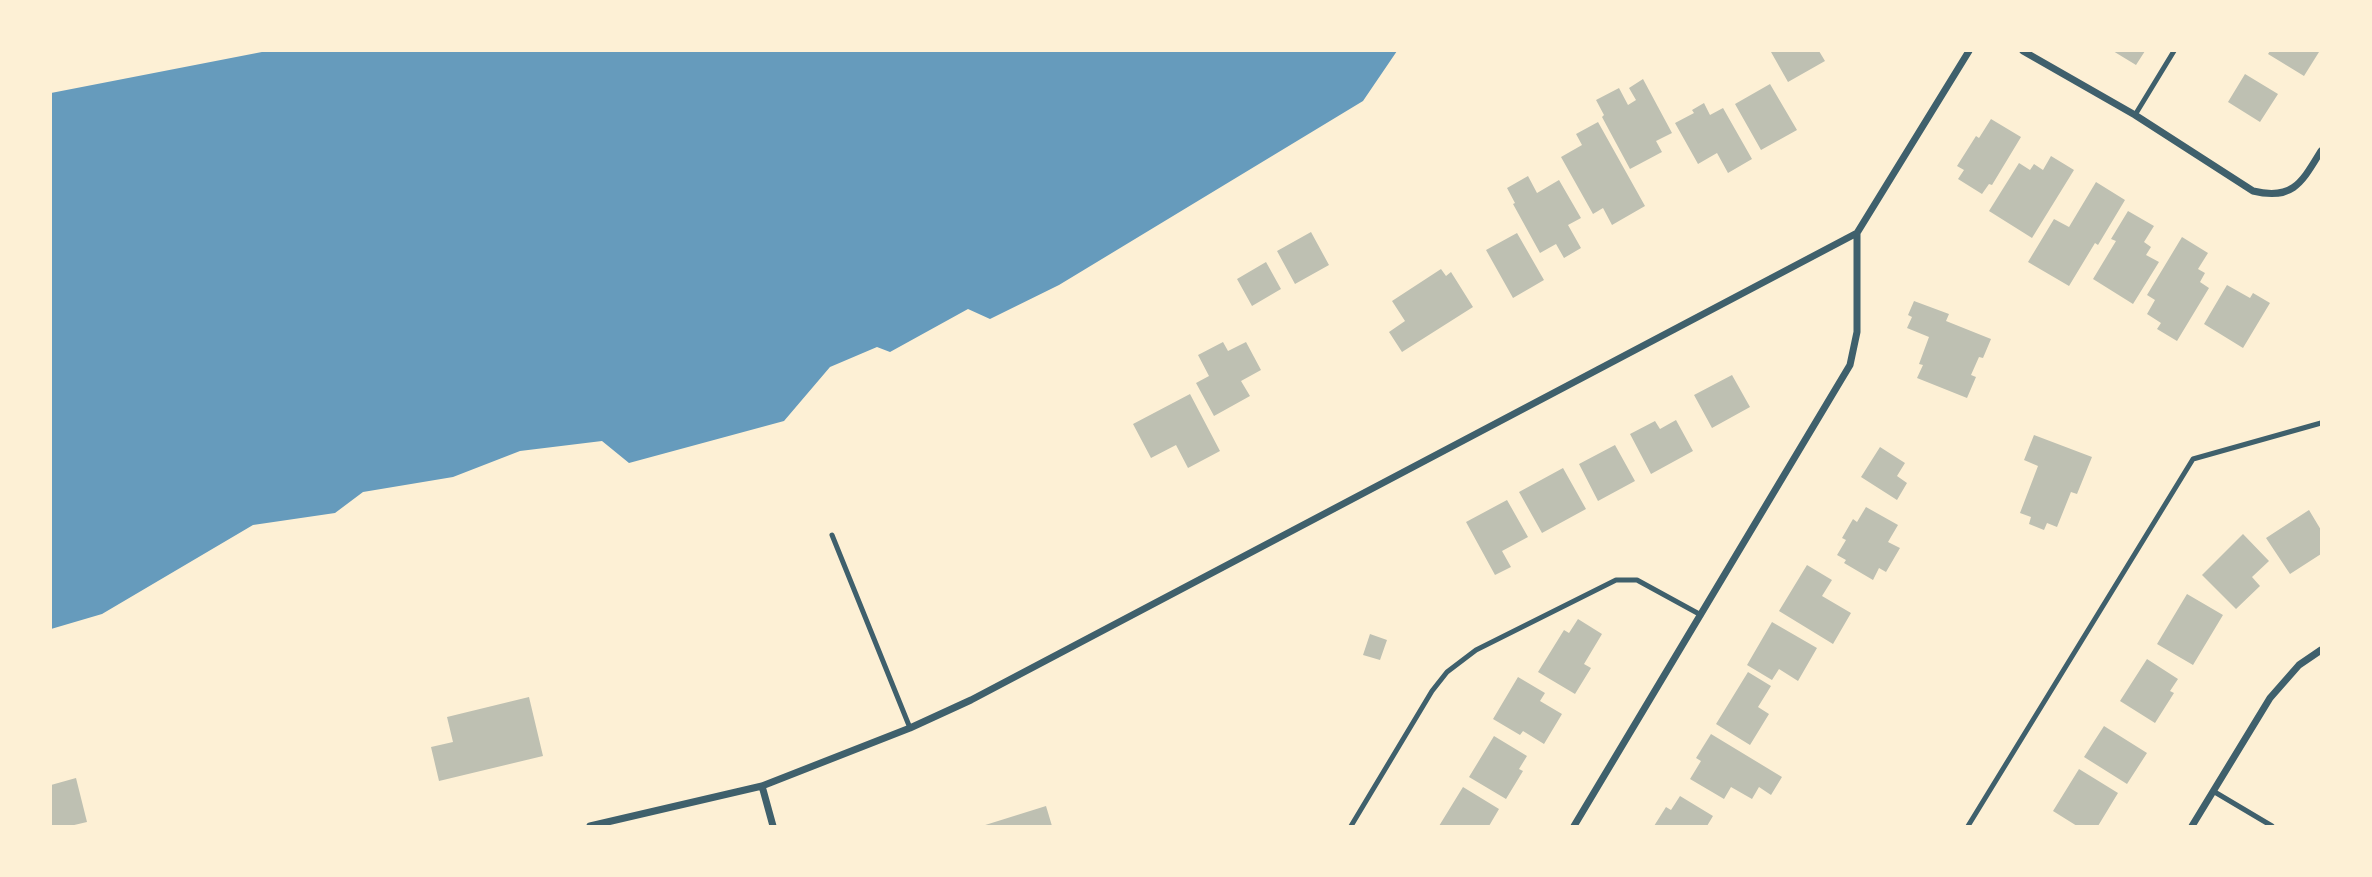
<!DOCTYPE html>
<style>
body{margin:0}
#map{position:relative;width:2372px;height:877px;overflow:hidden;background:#fdf0d5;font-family:Roboto,sans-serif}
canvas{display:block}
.frame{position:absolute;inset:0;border:52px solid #fdf0d5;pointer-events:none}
</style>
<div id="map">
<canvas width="2372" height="877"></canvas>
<div class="frame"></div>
</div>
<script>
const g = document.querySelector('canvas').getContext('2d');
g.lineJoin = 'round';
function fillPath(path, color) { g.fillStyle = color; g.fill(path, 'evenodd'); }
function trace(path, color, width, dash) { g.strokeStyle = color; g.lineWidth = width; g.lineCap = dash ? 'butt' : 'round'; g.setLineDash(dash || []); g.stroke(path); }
fillPath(new Path2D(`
 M267,51H1397L1363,101L1059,285L990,319L968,309L890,352L877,347L830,367L784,421L629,463L602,441L520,451L453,477L363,492L335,513L253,525L102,614L51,629V93Z`), '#669bbc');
fillPath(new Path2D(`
 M1772,51H1819L1825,61L1788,82L1771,52Z
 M2113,51H2145L2136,65Z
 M2270,51H2316L2319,52L2304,76L2268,54Z
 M2245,74L2278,94L2260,122L2228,102Z
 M1643,79L1672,133L1656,141L1662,152L1630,169L1602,117L1604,115L1596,100L1619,88L1628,105L1636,100L1629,88Z
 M1770,84L1797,130L1761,150L1735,104Z
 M1704,103L1710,115L1723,108L1752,159L1728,173L1717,153L1698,164L1675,123L1694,113L1692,110Z
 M1991,119L2021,137L1992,185L1989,184L1982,194L1958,179L1964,170L1957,166L1976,136L1979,138Z
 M1598,122L1645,206L1612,225L1603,208L1593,214L1561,157L1582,145L1576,134Z
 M2051,156L2074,170L2032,238L1989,211L2019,163L2030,170L2034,164L2043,170Z
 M1528,176L1537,193L1559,180L1581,218L1568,225L1581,248L1564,258L1556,244L1540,253L1513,204L1515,203L1507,188Z
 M2096,182L2125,200L2098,245L2095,243L2069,286L2028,262L2054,219L2069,227Z
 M2128,211L2154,226L2144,242L2151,247L2146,255L2159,262L2133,304L2093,279L2116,241L2111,239Z
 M1311,232L1329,265L1295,284L1277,251Z
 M1517,233L1544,280L1513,298L1486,250Z
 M2182,237L2208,253L2198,269L2205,273L2200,282L2209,288L2177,341L2157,329L2161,323L2147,314L2155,300L2147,295Z
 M1266,262L1281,289L1252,306L1237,279Z
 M1441,269L1446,276L1451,272L1473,307L1402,352L1389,332L1405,321L1392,301Z
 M2227,285L2250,298L2253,293L2270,303L2243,348L2204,324Z
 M1914,301L1949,314L1946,321L1991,339L1983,358L1979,357L1971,375L1976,377L1967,398L1917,378L1923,365L1919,364L1929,337L1907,328L1912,317L1908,315Z
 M1223,342L1228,351L1246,342L1261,370L1241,381L1250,396L1214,416L1196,383L1209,376L1198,355Z
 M1732,375L1750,407L1712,428L1694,395Z
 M1190,394L1220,451L1188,468L1176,445L1151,458L1133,424Z
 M1676,420L1693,451L1651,474L1630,434L1655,421L1660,429Z
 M2034,435L2092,457L2077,494L2071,492L2057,527L2047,523L2044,530L2029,524L2031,517L2020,513L2038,466L2024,460Z
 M1615,445L1635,481L1598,501L1579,464Z
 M1880,447L1905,463L1897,476L1907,483L1897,500L1861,477Z
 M1563,468L1586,509L1542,533L1519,492Z
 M1507,500L1528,537L1502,551L1511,567L1495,575L1466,522Z
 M1866,507L1898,525L1888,542L1900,548L1886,572L1879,568L1873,580L1844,563L1846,560L1837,555L1846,540L1842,538L1853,519L1857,522Z
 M2309,510L2321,530V554L2290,574L2266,538Z
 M2243,534L2269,561L2252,577L2260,586L2236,609L2202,575Z
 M1807,565L1832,580L1822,596L1851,613L1833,644L1779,611Z
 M2187,594L2223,615L2193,665L2157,644Z
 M1578,619L1602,634L1584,664L1591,668L1575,694L1538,672L1564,630L1569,633Z
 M1772,622L1817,648L1798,681L1779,669L1772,680L1747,665Z
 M1370,634L1387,640L1380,660L1363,655Z
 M2147,659L2178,679L2170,691L2174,693L2155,723L2120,701Z
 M1748,672L1771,686L1758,707L1769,714L1750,745L1716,724Z
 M1518,677L1545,693L1540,701L1562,714L1544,744L1523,731L1520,735L1493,719Z
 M529,697L543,756L439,781L431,747L453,742L447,717Z
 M2104,726L2147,753L2127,784L2084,757Z
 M1711,734L1782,777L1771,795L1759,787L1752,799L1731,787L1724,799L1690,779L1701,761L1696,758Z
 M1494,736L1527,756L1519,769L1523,771L1506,799L1469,777Z
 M2079,769L2118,793L2098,826H2077L2053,811Z
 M76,778L87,822L70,826H51V785Z
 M1463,787L1499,809L1489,826H1439Z
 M1680,796L1713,816L1707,826H1654L1666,807L1671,810Z
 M1046,806L1052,826H982Z`), '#bec0b2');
trace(new Path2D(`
 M2135,115L2174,51
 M832,535L910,728
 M2213,791L2272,826
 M1351,826L1432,691L1447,672L1476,650L1616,580H1637L1701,615
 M1968,826L2193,459L2321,423`), '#3f606c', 5);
trace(new Path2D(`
 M2023,51L2135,115L2253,191C2293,201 2302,182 2321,151
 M762,786L773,826
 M590,826L762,786L910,728L971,700L1857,233L1969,51
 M1574,826L1850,365L1857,332V233
 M2192,826L2270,698L2299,665L2321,650`), '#3f606c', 7);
</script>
